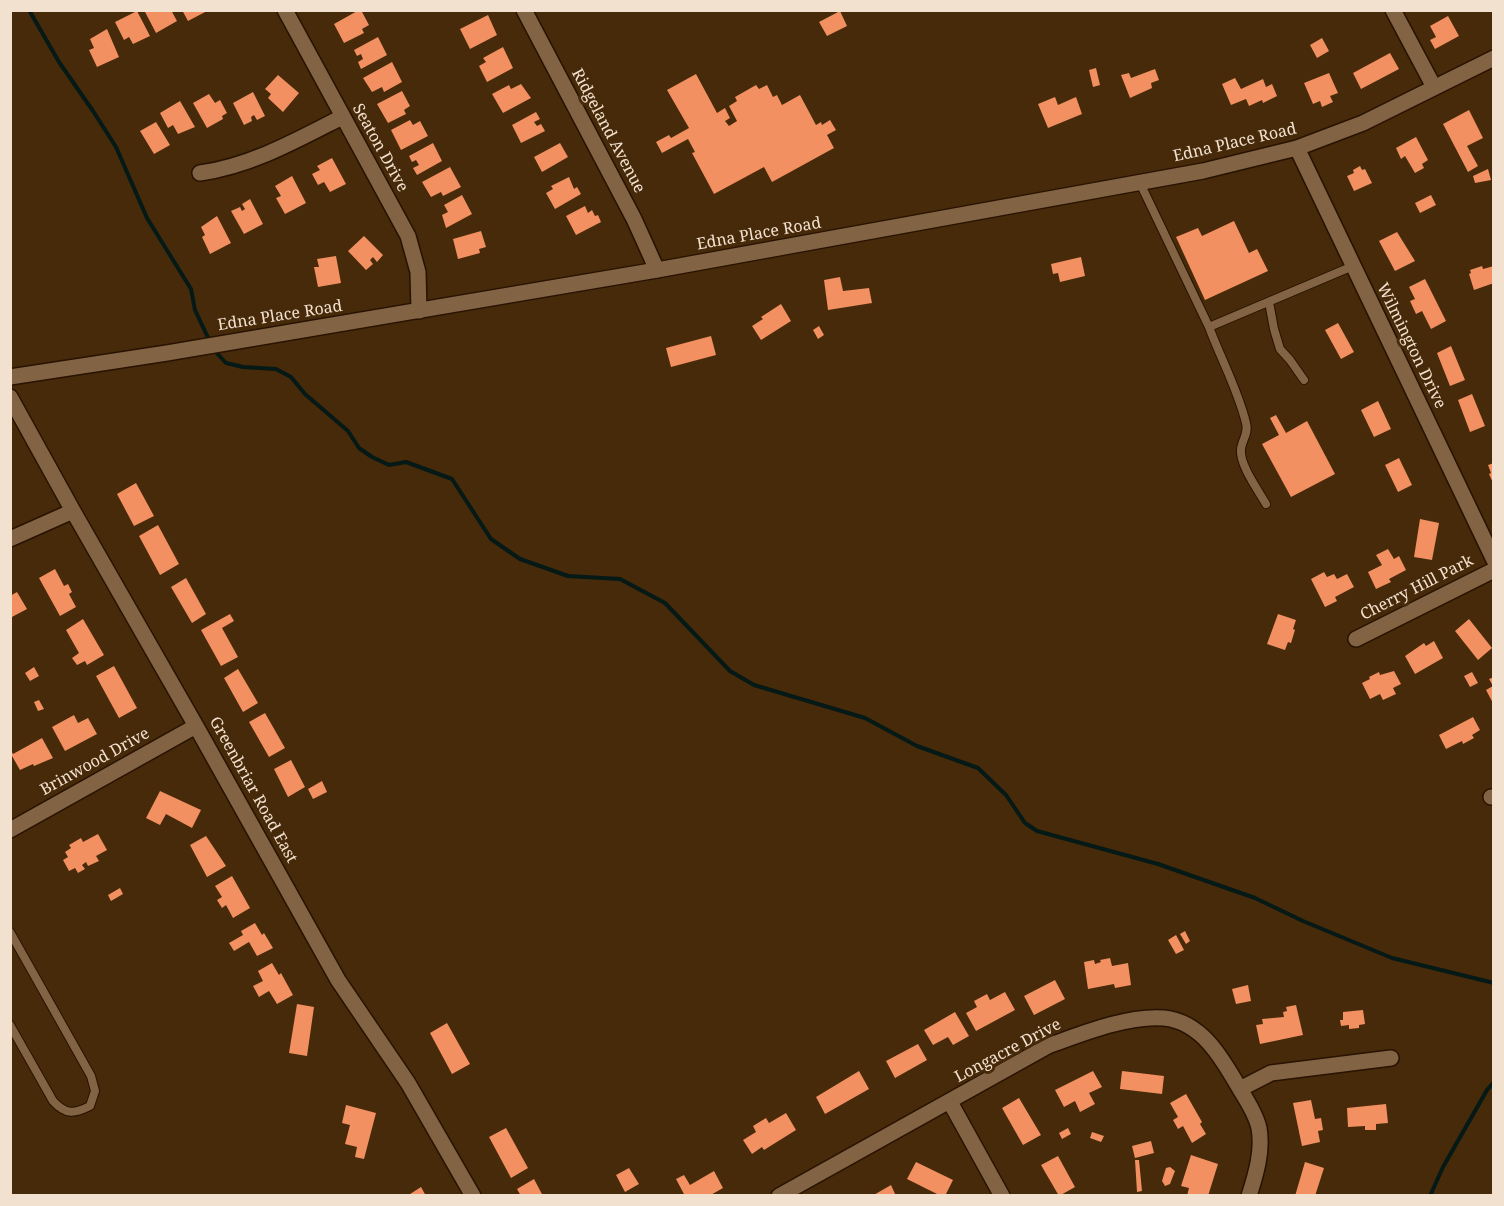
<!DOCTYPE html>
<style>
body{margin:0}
#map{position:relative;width:1504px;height:1206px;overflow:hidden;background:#462a09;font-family:"Noto Serif",serif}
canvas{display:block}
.frame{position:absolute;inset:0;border:12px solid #f3e1d0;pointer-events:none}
</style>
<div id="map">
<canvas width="1504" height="1206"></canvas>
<div class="frame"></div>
</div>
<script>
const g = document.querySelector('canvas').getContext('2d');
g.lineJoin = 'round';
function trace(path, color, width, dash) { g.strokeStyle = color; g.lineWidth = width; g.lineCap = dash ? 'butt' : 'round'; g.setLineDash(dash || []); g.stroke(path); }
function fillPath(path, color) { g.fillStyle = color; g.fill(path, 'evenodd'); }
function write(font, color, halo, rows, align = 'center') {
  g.font = font + ' "Noto Serif",serif'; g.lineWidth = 6; g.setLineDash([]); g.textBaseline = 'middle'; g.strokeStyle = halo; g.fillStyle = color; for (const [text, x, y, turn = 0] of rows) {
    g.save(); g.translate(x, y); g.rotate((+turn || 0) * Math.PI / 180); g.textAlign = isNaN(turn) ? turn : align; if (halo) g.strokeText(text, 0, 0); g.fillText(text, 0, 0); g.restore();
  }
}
trace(new Path2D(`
 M29,10L59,62L93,111L116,147L147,218L191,289L195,310L210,342
 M213,349L226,363L243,367L276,369L291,377L305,394L348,431L359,448L372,457L389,465L406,462L452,479L491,539L520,559L568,576L620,579L665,603L730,671L754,685L865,718L917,746L978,768L1006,795L1025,823L1037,831L1158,864L1255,898L1303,921L1392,958L1494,983
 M1430,1196L1443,1167L1487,1090L1494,1082`), '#051916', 4);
fillPath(new Path2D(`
 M144,10H171L177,21L156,33Z
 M182,10H209L188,21Z
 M359,10H361L369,25L362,29L364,33L344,43L334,24Z
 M137,11L150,36L133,44L129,37L124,40L115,22Z
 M840,11L847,26L827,36L819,22Z
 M488,15L497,35L470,49L460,29Z
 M1448,16L1459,36L1435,49L1430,40L1436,37L1430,26Z
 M107,29L119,57L97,67L89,50L94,48L90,39Z
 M378,37L387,55L361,69L358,62L363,59L361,54L357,56L354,50Z
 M1322,38L1329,51L1317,58L1310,45Z
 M503,47L513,68L487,82L479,66L486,62L483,58Z
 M1390,53L1399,69L1361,89L1353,73Z
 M392,62L402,82L384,92L382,87L372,92L363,78Z
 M1096,68L1100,85L1093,87L1089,70Z
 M1155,69L1159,80L1151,83L1152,88L1130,98L1121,75L1129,73L1131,78Z
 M1329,73L1338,93L1330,96L1333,102L1322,107L1320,101L1313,104L1304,83Z
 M696,74L717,113L725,108L730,118L725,121L729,126L737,121L729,106L737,101L735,97L756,85L759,89L767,85L773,97L777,95L782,105L800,95L816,125L821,122L822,125L830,120L836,130L827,135L834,148L772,182L764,167L714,194L692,153L695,152L688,139L662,153L656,142L669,135L671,138L689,128L667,90Z
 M278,75L299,93L283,112L268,98L271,94L265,89Z
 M1235,78L1241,89L1263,79L1266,87L1272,84L1277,96L1263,103L1262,100L1249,106L1246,99L1231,105L1222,84Z
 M521,84L531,98L503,113L492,94L509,85L511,89Z
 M402,91L410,106L404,110L406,114L388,123L377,104Z
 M253,92L265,116L257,120L254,115L251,117L252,121L244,125L233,103Z
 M209,94L215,103L220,100L227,113L222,116L223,119L207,128L193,103Z
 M1055,97L1058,105L1076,97L1082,114L1048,128L1038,104Z
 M180,101L195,127L178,134L173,125L168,128L160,113Z
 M1469,110L1483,138L1467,146L1478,166L1468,172L1443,124Z
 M536,112L540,119L534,122L537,126L541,124L545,131L521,143L512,125Z
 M410,120L413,125L420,121L428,136L401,150L391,130Z
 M156,122L170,145L154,154L140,131Z
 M1416,137L1428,160L1422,164L1424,168L1415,173L1405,156L1401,159L1396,148Z
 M433,143L442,161L417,175L413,168L419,165L416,160L412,162L409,156Z
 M560,143L568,157L542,172L534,157Z
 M332,158L346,184L330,192L324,182L318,185L312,174L320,170L317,166Z
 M1360,166L1362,170L1365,169L1372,183L1354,191L1347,176L1354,173L1353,170Z
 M450,167L461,187L443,196L441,192L431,197L422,182Z
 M1488,169L1491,180L1475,183L1473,176Z
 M292,176L306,203L285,214L276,198L281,196L275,186Z
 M569,177L574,189L577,187L581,194L555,209L546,193L553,189L551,186Z
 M462,195L472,214L446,228L442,215L448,212L444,205Z
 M1431,195L1436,205L1420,213L1415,203Z
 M250,199L263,224L244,234L231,211L240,207L242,211L245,209L242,204Z
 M585,206L588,213L592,210L595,216L598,215L601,222L576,235L566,216Z
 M217,216L231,243L210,254L202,237L205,235L201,227Z
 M1234,221L1249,253L1257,249L1268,271L1205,300L1176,237L1198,228L1202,236Z
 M481,231L486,247L479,249L480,253L458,259L453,239Z
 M1397,232L1415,261L1395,271L1379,241Z
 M364,236L383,255L377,262L373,257L370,260L373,264L366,270L348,251Z
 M336,256L341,283L318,287L314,267H319L317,259Z
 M1081,257L1085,276L1060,282L1058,273L1053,274L1051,264Z
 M1482,266L1483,269L1494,266V283L1474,290L1469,274L1471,273L1470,270Z
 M840,277L843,291L869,288L872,303L828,310L824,280Z
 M1425,279L1446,321L1431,329L1422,311L1416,314L1410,301L1415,299L1409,287Z
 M781,304L791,321L761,340L752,326L763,319L761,317Z
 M1338,323L1354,352L1341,359L1325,330Z
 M819,326L824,335L818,339L813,330Z
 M711,336L716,355L671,367L666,348Z
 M1451,346L1465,380L1450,386L1437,353Z
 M1472,394L1485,426L1470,432L1458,400Z
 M1378,401L1391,429L1374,437L1361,410Z
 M1276,415L1286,433L1307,421L1335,474L1291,497L1262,444L1279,435L1270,418Z
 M1399,458L1412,485L1398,492L1385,465Z
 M1494,463V485L1489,474L1491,473L1488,465Z
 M136,483L154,516L134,526L117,494Z
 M1420,519L1439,523L1432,560L1414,557Z
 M158,525L179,564L160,575L139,536Z
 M1388,549L1394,559L1399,556L1406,570L1389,579L1391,582L1376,589L1368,572L1382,565L1376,555Z
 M55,569L64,586L68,584L72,592L69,594L76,607L60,616L39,578Z
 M1324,572L1327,577L1334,574L1337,579L1347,574L1354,587L1335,597L1337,601L1325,607L1311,579Z
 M186,578L206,614L192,623L171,587Z
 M17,592L27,609L10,618V596Z
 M230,614L234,621L222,628L238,657L221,666L201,630Z
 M1278,614L1296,620L1293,629L1295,630L1291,643L1288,642L1285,650L1267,644Z
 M83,619L104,655L87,665L85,661L77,665L72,658L79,653L66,630Z
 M1469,619L1492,648L1478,660L1455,631Z
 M1434,641L1443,658L1415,674L1405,656L1424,643L1426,646Z
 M114,666L137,708L119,718L96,676Z
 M34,667L39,676L30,681L25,673Z
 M238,669L258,703L243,712L224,678Z
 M1394,671L1401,684L1393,688L1396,694L1383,700L1380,694L1370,699L1362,683L1370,679L1369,677L1379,672L1380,675Z
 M1472,672L1478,683L1470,687L1464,676Z
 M1494,677V705L1486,690L1493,686L1489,679Z
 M39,700L44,709L38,711L34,702Z
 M265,713L285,748L269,757L249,722Z
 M74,715L78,723L88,718L97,734L65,751L52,727Z
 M1473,717L1480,730L1472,735L1474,738L1463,744L1462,741L1446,749L1439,735Z
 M42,738L53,758L34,766L33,764L20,770L12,756L10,757V749L13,754Z
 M291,760L305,787L288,797L274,769Z
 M322,781L327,792L313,799L308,789Z
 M160,791L201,810L192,828L166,814L160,825L146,818Z
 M98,834L107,850L96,856L99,861L88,866L86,862L82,865L85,869L78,873L75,868L69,871L63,860L68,857L65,852L71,848L69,845L81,838L83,842Z
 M206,836L226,866L207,877L190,845Z
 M232,876L250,908L233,918L226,905L222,908L217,900L222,897L215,886Z
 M120,888L123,894L111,901L108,895Z
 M255,923L262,935L264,933L273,948L257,956L249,942L234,951L229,943L243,935L241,931Z
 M1185,931L1190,941L1186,944L1180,934Z
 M1176,935L1184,950L1176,954L1168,940Z
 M1110,958L1112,966L1128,963L1131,985L1115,988L1114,984L1088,989L1084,962L1094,960L1095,964L1101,962L1100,960Z
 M272,963L279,975L281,973L293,995L277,1004L269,991L259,997L253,986L263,981L258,971Z
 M1055,980L1065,999L1034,1015L1024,996Z
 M1248,985L1251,1001L1236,1004L1232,989Z
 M1005,992L1015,1010L976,1031L966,1013L977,1007L974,1001L987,994L990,1000Z
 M297,1004L314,1007L307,1056L289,1053Z
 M1296,1005L1303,1035L1260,1044L1256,1025L1263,1024L1262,1019L1284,1017L1283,1012L1287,1011L1286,1007Z
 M1363,1010L1365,1024L1359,1025V1028L1349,1029V1025L1341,1026L1340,1020H1343V1012Z
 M955,1012L969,1036L953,1045L948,1037L933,1045L924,1030Z
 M447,1023L470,1064L452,1074L430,1033Z
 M918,1044L927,1060L895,1078L886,1061Z
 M859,1071L869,1089L825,1114L816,1097Z
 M1093,1071L1102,1087L1089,1093L1095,1104L1080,1112L1075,1101L1064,1107L1055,1090Z
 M1122,1071L1164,1076L1162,1094L1120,1089Z
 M1186,1094L1202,1122L1200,1124L1206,1134L1192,1143L1183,1126L1178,1129L1173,1120L1178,1117L1170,1103Z
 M1019,1098L1041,1135L1023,1145L1002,1108Z
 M1311,1100L1315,1119L1321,1118L1323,1130L1318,1131L1320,1142L1302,1146L1293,1103Z
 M1386,1104L1388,1123L1376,1124V1130H1365V1126L1348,1127L1347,1108Z
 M346,1105L376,1113L364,1159L355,1157L357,1147L345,1144L350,1125L342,1123Z
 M786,1113L796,1130L764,1150L762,1147L752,1154L743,1140L756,1132L753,1126L766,1118L769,1123Z
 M506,1128L528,1168L511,1178L489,1137Z
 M1068,1128L1071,1134L1062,1139L1059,1133Z
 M1092,1132L1104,1136L1101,1142L1090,1138Z
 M1151,1141L1154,1153L1135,1158L1132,1146Z
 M1191,1155L1218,1164L1208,1196H1187L1189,1188L1181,1186Z
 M1058,1156L1075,1187L1059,1196L1041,1165Z
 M1135,1160H1139L1142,1191L1137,1192Z
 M916,1162L953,1180L945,1196H941L907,1179Z
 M1305,1162L1324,1168L1315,1196H1295Z
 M1170,1167L1175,1171L1170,1184L1165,1186L1162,1181L1166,1168Z
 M629,1168L639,1184L625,1192L616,1175Z
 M714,1171L723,1188L709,1196H685L676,1179L684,1175L690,1185Z
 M534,1179L543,1196H521L517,1189Z
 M891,1185L896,1196H872Z
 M421,1187L426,1196H407Z`), '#f29061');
const service = new Path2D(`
 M1140,183L1209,327L1353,266
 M1269,302L1274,329L1280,349L1290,360L1304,380
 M1209,327C1221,359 1238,390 1246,423C1249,433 1242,440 1241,449C1239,464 1258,490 1266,504
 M10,932L91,1076L95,1091L90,1106C74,1114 66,1115 53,1101L10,1025`);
const minor = new Path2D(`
 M285,10L408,236L418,272L419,311
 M524,10L634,219L657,270
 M1393,10L1434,87
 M1297,148L1494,560
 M200,173C251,166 297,140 342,117
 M10,397L73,511L196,726L338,980L408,1083L473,1196
 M10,539L73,511
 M1356,639L1494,570
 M1491,797H1494
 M10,830L196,726
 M1240,1089L1271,1073L1391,1058
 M950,1102L1002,1196
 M779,1196L1048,1046C1081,1034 1128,1015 1164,1018C1203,1022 1223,1060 1241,1091C1248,1102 1256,1115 1259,1128C1263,1151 1256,1174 1249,1196`);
const tertiary = new Path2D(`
 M10,377L167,353L657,270L1203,171L1297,148L1363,123L1494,58`);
trace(service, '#281300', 10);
trace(minor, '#281300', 18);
trace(tertiary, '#281300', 18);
trace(service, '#826344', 8);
trace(minor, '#826344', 15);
trace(tertiary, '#826344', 15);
write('16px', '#f3e1d0', '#462a09', [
 ["Ridgeland Avenue",608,131,62],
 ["Edna Place Road",1235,143,-13],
 ["Seaton Drive",380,148,61],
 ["Edna Place Road",759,234,-10],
 ["Edna Place Road",280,316,-9],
 ["Wilmington Drive",1411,346,64],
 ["Cherry Hill Park",1417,588,-27],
 ["Brinwood Drive",95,762,-29],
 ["Greenbriar Road East",253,790,61],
 ["Longacre Drive",1008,1051,-28]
]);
</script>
